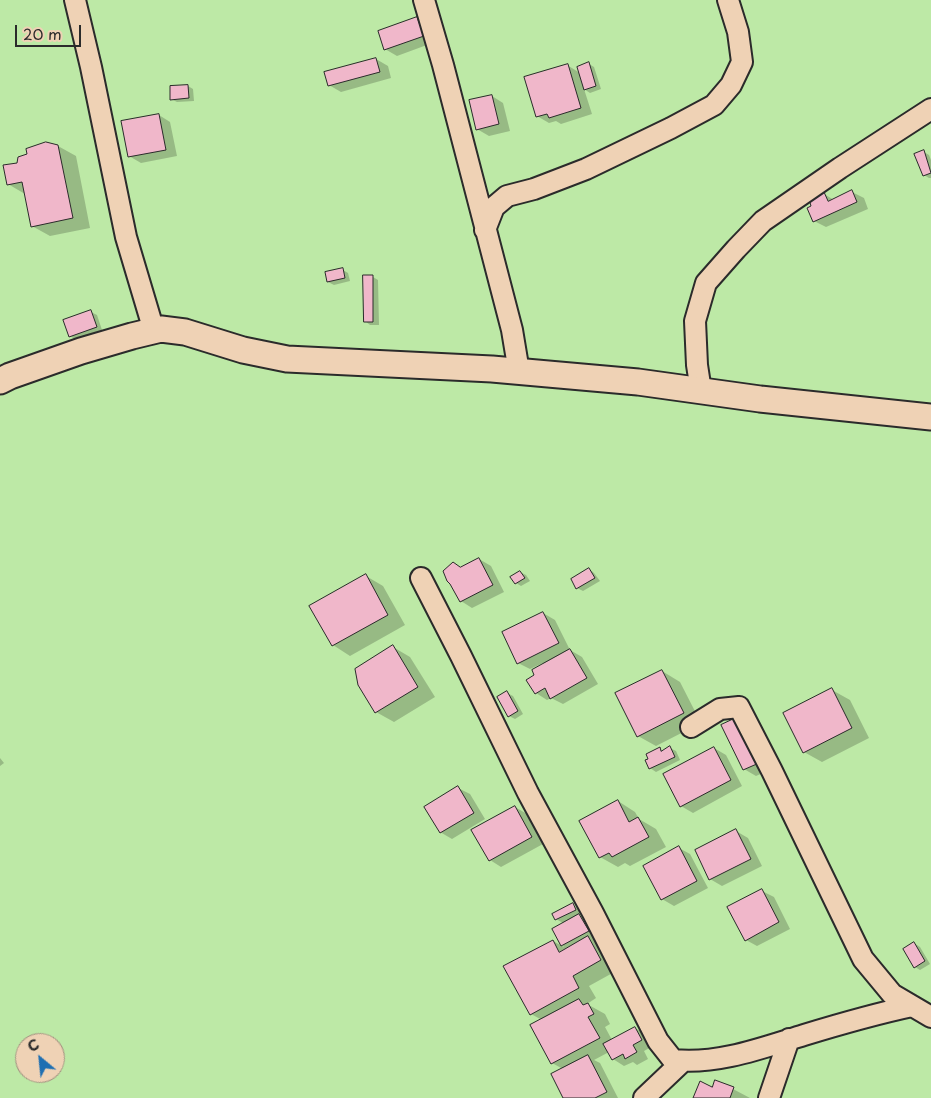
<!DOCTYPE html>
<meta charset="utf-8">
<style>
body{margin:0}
#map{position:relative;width:931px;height:1098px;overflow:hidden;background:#efd2b5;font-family:"Playpen Sans",sans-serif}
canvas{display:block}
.north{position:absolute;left:15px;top:1033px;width:50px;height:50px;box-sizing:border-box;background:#efd2b5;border:1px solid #a18f7e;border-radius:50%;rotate:332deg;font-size:14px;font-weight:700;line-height:20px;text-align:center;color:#2b2b2b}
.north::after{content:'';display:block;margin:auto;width:18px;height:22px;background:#1f6fb2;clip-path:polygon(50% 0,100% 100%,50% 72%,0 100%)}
.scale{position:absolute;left:15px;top:25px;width:66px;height:22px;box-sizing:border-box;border:2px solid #2b2b2b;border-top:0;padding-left:6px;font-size:15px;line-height:18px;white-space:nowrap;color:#2b2b2b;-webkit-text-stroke:4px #efd2b5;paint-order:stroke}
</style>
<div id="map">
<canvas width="931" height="1098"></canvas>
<div class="north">С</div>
<div class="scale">20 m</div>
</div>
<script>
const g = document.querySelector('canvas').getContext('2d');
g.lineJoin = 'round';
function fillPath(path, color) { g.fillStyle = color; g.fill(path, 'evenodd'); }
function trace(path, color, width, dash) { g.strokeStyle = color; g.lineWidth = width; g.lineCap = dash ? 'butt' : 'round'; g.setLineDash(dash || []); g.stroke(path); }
fillPath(new Path2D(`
 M0,0H931V1098H0ZM25,1043H55V1073H25Z`), '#bde9a6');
fillPath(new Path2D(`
 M417,18L429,25L435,42L397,56L385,49Z
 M376,59L388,66L391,78L341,92L329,85Z
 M589,64L594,67L601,89L590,93L584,89L592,114L561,124L556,121L549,123L537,116L567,65L580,73Z
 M188,86L193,89L194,101L177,102L171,99Z
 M492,96L503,103L510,131L489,136L477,129Z
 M159,115L170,122L177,156L141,163L129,156Z
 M58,146L76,156L90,228L50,236L32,226L25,194L8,184L18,164Z
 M924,152L929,155L931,160V178H929L924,175Z
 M852,192L864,198L868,209L826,227L814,221L824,194L834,200Z
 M343,270L348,273L350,281L334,285L328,282Z
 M373,277L378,280L379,325H370L365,321Z
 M91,312L97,315L102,330L75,339L70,336Z
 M479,559L491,566L504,592L472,608L461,601V568Z
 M589,569L594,573L600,581L583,591L577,588Z
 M520,572L526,575L530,581L521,586L516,583Z
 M366,576L383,586L405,625L350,656L333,645Z
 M543,613L555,620L570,650L582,657L598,684L563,704L551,698L547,700L536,693V675L544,665L543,663L530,669L518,663Z
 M393,647L410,657L435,697L394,722L376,712Z
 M662,671L680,682L701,723L656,746L638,736Z
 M832,690L850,700L869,738L822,762L804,752Z
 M507,693L513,696L523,714L515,719L509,716Z
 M723,726L770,770L756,776L744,769Z
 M670,748L676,751L680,760L656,772L650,768L660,749L663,751Z
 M714,748L726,755L742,786L693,813L681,806Z
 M0,758L4,763L0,766Z
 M458,788L470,794L485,819L452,839L440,832Z
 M618,801L635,812L639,819L656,829L666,847L630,866L625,863L618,867L600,857Z
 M515,807L527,814L543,844L501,867L490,860Z
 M736,831L748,838L762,866L722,886L710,879Z
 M679,848L690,854L708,888L674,906L662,899L644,866Z
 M762,891L774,897L790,929L757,946L746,940Z
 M573,905L578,908L581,913L578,915L591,922L600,937L594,941L606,948L618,970L589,986L596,998L587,1004L605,1014L610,1024L605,1027L612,1040L635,1028L647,1035L653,1046L644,1051L648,1059L637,1065L633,1062L624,1066L613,1059L609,1052L594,1060L600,1063L618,1098H565L563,1069L552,1063L542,1020L531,1014L553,941L564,947L554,930L563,923L556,919Z
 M914,943L920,947L930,964L920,970L915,967Z
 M713,1088L733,1089L750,1098H694Z`), '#0003');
const building = new Path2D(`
 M417,17L424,36L384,50L378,31Z
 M376,58L380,72L328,86L324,72Z
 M589,62L596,86L584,90L577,67Z
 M568,64L581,108L549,118L547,114L536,117L524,77Z
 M188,85L189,98L170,100V86Z
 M492,95L499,124L476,130L469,100Z
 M159,114L166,150L128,157L121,121Z
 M46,142L58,145L73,218L31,227L22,182L7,185L3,165L17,163L18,157L27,154L26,149Z
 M924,150L931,173L923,176L914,154Z
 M852,190L857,202L813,222L807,208L811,206L809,199L824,192L828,201Z
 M343,268L345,278L327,282L325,272Z
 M363,275H373V322H364Z
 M91,310L97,327L69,337L63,320Z
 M479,558L493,585L460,602L450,584L447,581L443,571L453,562L460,567Z
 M589,568L595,578L576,589L571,579Z
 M520,571L525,578L515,584L510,577Z
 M366,574L388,615L332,646L309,606Z
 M543,612L559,643L517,664L502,632Z
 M393,645L418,687L375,713L358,685L355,669Z
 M570,649L587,678L550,699L545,688L535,694L526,680L534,675L532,670Z
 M662,670L684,713L637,737L615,693Z
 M832,688L852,728L803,753L783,713Z
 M507,691L518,711L508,717L497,697Z
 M736,718L759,763L743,770L721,725Z
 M670,746L675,757L649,769L645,760L648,759L646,754L660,747L661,751Z
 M714,747L731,780L680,807L663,774Z
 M458,786L474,813L440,833L424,807Z
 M618,800L629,822L638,817L649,837L612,857L609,853L599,858L579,821Z
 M515,806L532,837L489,861L471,830Z
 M736,829L751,859L709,880L695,850Z
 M679,846L697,881L661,900L643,866Z
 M762,889L779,922L745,941L727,907Z
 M573,903L576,910L555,920L552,914Z
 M579,914L589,931L561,946L552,929Z
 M588,936L601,960L573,976L579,988L530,1015L503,966L553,940L559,952Z
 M914,942L925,961L914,968L903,949Z
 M579,999L583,1005L588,1003L594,1014L588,1017L600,1038L551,1064L530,1025Z
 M635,1027L642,1040L633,1045L637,1052L625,1059L623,1054L612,1060L603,1044Z
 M588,1055L607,1092L595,1098H563L551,1074Z
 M715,1080L734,1087L730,1098H693L700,1081L712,1087Z`);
fillPath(building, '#f0b7ca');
trace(building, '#2b2b2b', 1);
const minor = new Path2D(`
 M75,0L91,67L126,237L154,331
 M424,0L443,65L512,330L519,372
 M485,230L494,207L507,196L534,189L586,169L671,128L714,105L731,85L742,62L738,32L728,0
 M701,391L697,365L695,321L706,283L736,249L763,221L840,168L931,109
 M421,578L461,656L528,793L593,913L658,1041L673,1060C717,1065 762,1048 804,1035C840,1024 875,1014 912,1006
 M691,727L720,709L739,707L772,771L863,959L892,994L931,1017
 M644,1098L683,1061
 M769,1098L789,1039`);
const tertiary = new Path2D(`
 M0,381L10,376L81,351L132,336L161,329L185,332L243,350L287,359L492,369L638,382L760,399L931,417`);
trace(minor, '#2b2b2b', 24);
trace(tertiary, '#2b2b2b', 29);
trace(minor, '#efd2b5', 20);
trace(tertiary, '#efd2b5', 25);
</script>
